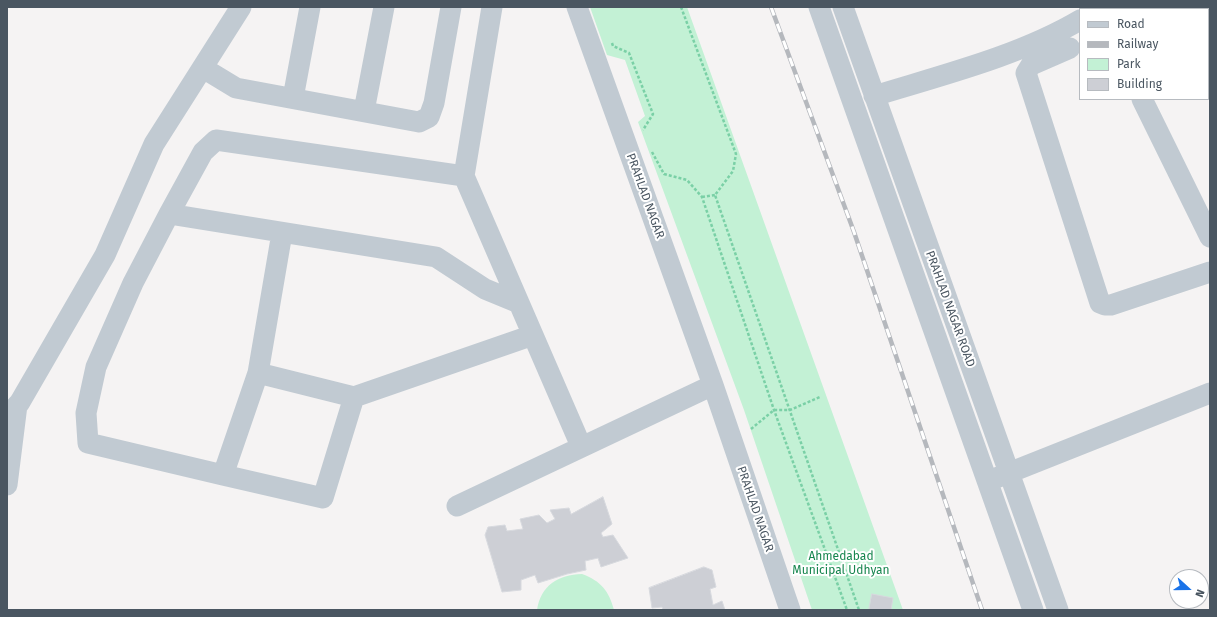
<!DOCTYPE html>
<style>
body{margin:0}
#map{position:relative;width:1217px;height:617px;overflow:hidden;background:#f5f3f3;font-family:"Fira Sans",sans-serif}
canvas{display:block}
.frame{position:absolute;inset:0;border:8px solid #4a5661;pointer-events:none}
.legend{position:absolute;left:1079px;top:8px;width:130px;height:92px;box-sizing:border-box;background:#fff;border:1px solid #b7bbc0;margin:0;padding:5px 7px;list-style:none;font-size:12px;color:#4a5661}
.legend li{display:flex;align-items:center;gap:8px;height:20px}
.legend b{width:20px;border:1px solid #b7bbc0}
.north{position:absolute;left:1169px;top:569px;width:40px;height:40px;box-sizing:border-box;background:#fff;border:1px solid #b7bbc0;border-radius:50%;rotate:111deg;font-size:11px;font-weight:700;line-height:16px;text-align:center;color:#4a5661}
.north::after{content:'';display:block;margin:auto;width:14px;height:18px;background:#1a73e8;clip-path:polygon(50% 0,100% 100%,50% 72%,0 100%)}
</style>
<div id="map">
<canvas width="1217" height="617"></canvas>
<div class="frame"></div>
<ul class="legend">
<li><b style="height:5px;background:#c1cad2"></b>Road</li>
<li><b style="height:5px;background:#b5b8bd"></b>Railway</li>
<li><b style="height:11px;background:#c3f1d5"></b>Park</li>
<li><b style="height:11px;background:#cdcfd5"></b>Building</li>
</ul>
<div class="north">N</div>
</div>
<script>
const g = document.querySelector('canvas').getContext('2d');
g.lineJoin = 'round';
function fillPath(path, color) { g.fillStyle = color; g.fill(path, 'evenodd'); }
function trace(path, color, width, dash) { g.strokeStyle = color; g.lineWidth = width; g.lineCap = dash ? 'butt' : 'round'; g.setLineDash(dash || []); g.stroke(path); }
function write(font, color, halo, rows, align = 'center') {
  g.font = font + ' "Fira Sans",sans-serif'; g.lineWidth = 4; g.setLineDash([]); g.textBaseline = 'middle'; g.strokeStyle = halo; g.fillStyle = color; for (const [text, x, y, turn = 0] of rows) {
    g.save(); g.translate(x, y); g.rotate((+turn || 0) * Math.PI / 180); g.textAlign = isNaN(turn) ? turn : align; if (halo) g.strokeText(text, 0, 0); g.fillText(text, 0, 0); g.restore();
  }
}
fillPath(new Path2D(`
 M590,7H687L903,610H812L744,410L638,122L645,116L625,60L607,55Z
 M582,574C601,581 609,591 614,610H537C541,585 558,575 582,574Z`), '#c3f1d5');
const building = new Path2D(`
 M603,497L612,524L601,533L603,537L613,535L628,558L601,567L598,558L585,561L586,570L567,574L538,583L535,575L521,580V590L502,592L485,535L488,527L505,525L507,531L523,529L520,519L539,515L547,523L555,519L550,510L569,508L571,514Z
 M704,567L712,570L716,587L710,589L713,605L722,601L725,610H663L662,607L652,608L649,588Z
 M872,594L893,598L891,610H869Z`);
fillPath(building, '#cdcfd5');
trace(building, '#d7d9de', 1);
trace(new Path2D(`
 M681,7L736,154L733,171L715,195L859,610
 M612,43L613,46L629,53L653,114L643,130
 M652,152L664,174L687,180L702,197L774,410L847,610
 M702,197L715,195
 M751,429L774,410H790L820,397`), '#7ad0a6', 2.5, [3, 2]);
trace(new Path2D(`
 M492,7L464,176L581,446
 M577,7L713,385L790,610
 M819,7L1033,610
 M843,7L1058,610
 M1129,7L1131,9
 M1099,9L1103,7
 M1070,48L1031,65L1026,73L1100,303L1105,305H1111L1210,272
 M1208,59L1210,57
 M203,68L236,88L419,122L429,117L434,103L451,7
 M874,96C942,75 1019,56 1080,20
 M293,98L310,7
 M1142,99L1210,237
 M364,111L384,7
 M169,214L436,257L485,289L519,303
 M282,233L258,373L223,475L88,443L86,413L96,367L133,283L169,214L203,152L216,140L464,176
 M258,373L354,397L533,335
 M7,420L20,402L105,255L154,144L241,7
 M223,475L323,498L354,397
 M996,478L1210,393
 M7,485L17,405
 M457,506L713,385`), '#c1cad2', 21);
const rail = new Path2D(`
 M771,7L854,232L982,610`);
trace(rail, '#b5b8bd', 4.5);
trace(rail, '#fff', 3, [9]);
write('12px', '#4a5661', '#fff', [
 ["PRAHLAD NAGAR",645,196,70],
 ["PRAHLAD NAGAR ROAD",950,309,70],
 ["PRAHLAD NAGAR",755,509,71]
]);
write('12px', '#17864f', '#fff', [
 ["Ahmedabad",841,557],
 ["Municipal Udhyan",841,571]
]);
</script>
